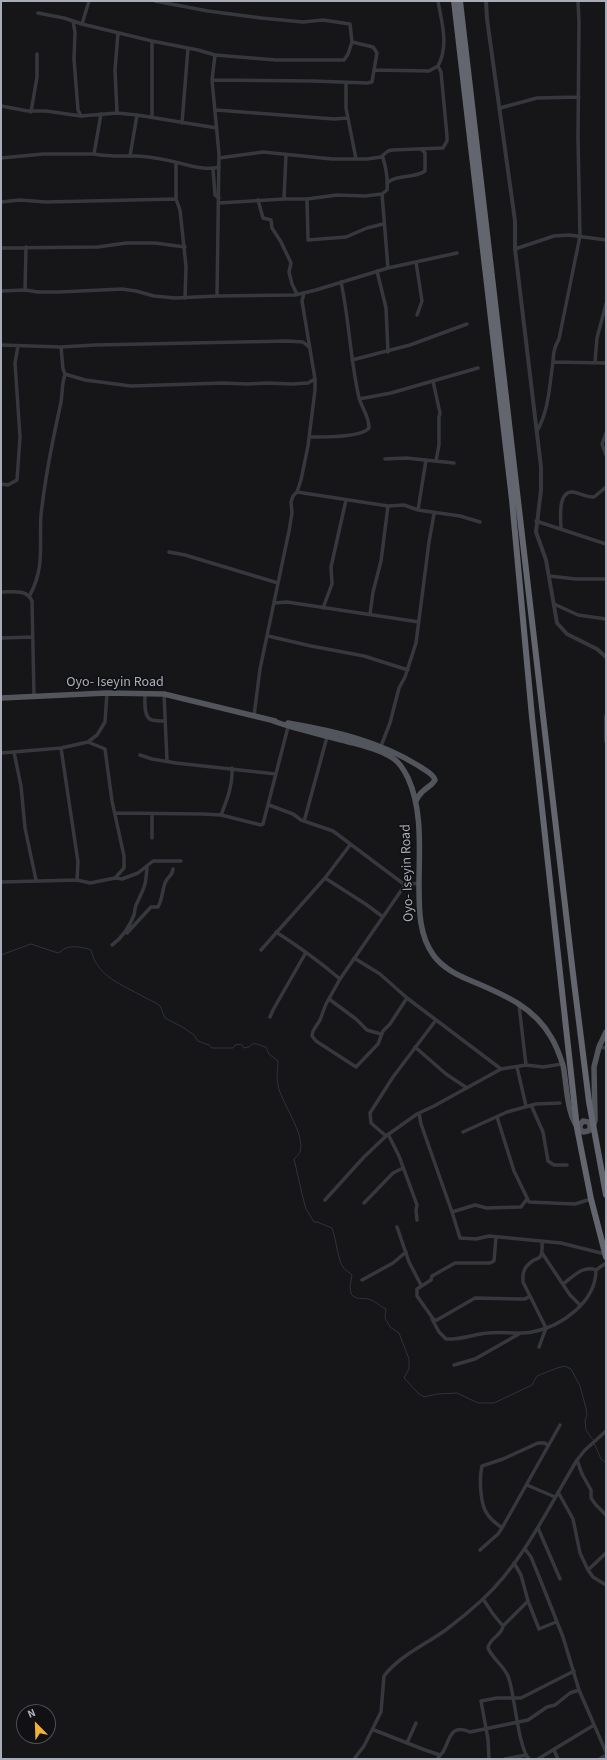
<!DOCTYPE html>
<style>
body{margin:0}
#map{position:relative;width:607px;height:1760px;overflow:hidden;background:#161618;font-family:"Source Sans 3",sans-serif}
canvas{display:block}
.frame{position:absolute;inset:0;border:2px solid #a8adb8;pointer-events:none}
.north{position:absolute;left:16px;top:1704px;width:40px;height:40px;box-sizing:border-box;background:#111113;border:1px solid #4d4f55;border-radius:50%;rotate:337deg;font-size:11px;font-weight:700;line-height:16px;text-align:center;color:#a8adb8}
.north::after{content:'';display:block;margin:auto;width:14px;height:18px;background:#f2b134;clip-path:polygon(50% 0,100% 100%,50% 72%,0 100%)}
</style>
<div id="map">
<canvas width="607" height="1760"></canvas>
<div class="frame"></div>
<div class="north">N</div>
</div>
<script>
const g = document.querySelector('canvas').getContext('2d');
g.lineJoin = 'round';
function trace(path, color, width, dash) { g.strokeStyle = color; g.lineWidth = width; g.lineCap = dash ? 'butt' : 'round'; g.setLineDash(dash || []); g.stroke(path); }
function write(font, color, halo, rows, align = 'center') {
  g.font = font + ' "Source Sans 3",sans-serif'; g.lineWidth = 3.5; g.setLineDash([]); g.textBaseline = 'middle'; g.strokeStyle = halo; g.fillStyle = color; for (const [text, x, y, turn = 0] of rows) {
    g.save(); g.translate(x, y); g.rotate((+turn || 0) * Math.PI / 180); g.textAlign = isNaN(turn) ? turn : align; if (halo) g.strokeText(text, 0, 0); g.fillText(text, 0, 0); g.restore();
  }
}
trace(new Path2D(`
 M1,955L31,944L58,953C60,952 62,951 64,949C70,945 84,947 91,950C97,977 123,985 144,997C149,1000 156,1002 160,1006C162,1009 163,1014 165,1018L184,1028L194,1035L198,1041L209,1045L212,1048H233L235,1045L241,1044L244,1048L249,1047C254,1040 259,1046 266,1047L269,1054L278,1061C278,1068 276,1078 278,1085C281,1103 306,1134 300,1152C299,1154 296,1157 294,1159L303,1198L306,1209L314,1222H317L332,1228C336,1238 338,1261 343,1267C345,1271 350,1272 352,1275L350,1286L351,1294C356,1300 363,1298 369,1299C376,1301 380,1307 386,1309L385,1318L390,1327L399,1333L409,1359V1369L404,1378L419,1394L424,1397L437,1394L457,1393L478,1403H494L532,1385L537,1376L557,1368L565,1366L571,1369L580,1386L586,1408L587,1416L585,1420L586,1430L593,1440
 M594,1443L601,1459L606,1463`), '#2c353c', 1);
trace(new Path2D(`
 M89,1L82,24L152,41L198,50L215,55L276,60H344L348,54L352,42
 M155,1L208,11L261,18L303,22L323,20L350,24L352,42L373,47L377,53L374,70L429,71L438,66C449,45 442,24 438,1
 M38,13L64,18L82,24
 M73,21L75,32L74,59L78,110L81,116
 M152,41V117
 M215,55L212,80L219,154L217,296
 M212,80L313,81L367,83L372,82L374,70
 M346,83V108L356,159
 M1,106L28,111H46L81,116L117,113L137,115L217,128
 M500,108L537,98L579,97
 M216,110L334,119L348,118
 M31,112L37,77V54
 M117,113L115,70L118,33
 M101,114L94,154C109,157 123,156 137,156C156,157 173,161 191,166C200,168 210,170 219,167
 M182,123L188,48
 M286,155L284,199H307L308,240L346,237L367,228L383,224
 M130,156L137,115
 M381,157L383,158C386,168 388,179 387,190L382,194L388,268
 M1,158L43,154H94
 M219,158L263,152L332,159H367L381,157L388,151L392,150L443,148L447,141V136L441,72L438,66
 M176,163V199L180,210L186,266L185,298
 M213,169L215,195L219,198
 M387,183C396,174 414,179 425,171V153L421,149
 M307,199L337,195L365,196L382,194
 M258,200L263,218L271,220L272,228L281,242L291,263L289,272L292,284L297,294
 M1,202L20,200L46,202L176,199
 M219,203L284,199
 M1,248L98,247L126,243H155L185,247
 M515,249L554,236L569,235L606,240
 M416,262L422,301L417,315
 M377,271L386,308L388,352
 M25,290L26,247
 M1,291L25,290L38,292H59L122,289L136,291L154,296L175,298L217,296L295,295L316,290L388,268L457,253
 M1,345L61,347L95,345L288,341L303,342L309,347
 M352,360L410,345L467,324
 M553,362L606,363
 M595,362L597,338L606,304
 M65,374L85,380L131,386L223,383L247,384L267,383L292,384L308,383L315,379
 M433,381L440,413L439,417V445L436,461
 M359,399L391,393L478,368
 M537,431C548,412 549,391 552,369C554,357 552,351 559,339L580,236L578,138L579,22L578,1
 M606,433L602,444L606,455
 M309,437C321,437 362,438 369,428C369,414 360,407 358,393C350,356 349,319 341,282
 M385,459L406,458L454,463
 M1,484L8,485L17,480L20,437L15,363L18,346
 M297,492L388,506L404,505L418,510L460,516L480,522
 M418,510L426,460
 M536,521L606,544
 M561,529C561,520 557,490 573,492C580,493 587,498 594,497L606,487
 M169,552L185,555L278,583
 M549,576L576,579H606
 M1,592C13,592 27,589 32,601L34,696
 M30,595C45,567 39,546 41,515C45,478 52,443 60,407C63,395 61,387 65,374L63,369L61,347
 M274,603L287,602L419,622
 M554,604L578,615L606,619
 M323,608L332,584L331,567L346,500
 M370,614L373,592L381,561L388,506
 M268,636L311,646L364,656L408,670
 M1,638L32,637
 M145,693C145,700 143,718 152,720C156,721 161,721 165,721
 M164,694L167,761
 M254,716L260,669L289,531L292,513L291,502L293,496L297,492L301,480L308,446L315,390V379L302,301L304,293
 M88,742L105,749L112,801L124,856V868L115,878
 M381,746L390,723L399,688L405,677L416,643L429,542L434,514
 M61,748L78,862L77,880
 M14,752L21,786L25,828L36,880
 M1,753L61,748L88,742L97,735L105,722L107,693
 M140,755L152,759L176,763L276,774
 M269,805L293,814L301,820L333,831L405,885
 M115,813L203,814L221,815L261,825L263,824L288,727
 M221,815C227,800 233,785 232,768
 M305,818L327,737
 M152,838V814
 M325,878L367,905L383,917
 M1,882L77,880L90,883L115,878L122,879L138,873L153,861H181
 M276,932C298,946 320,962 340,979
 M127,933L151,907H158C163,898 162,889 166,881C169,875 172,877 173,869
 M112,945C123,937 129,928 134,915C135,911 135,906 137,903C145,886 146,885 147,866
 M261,950L325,878L350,845
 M354,958L380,974L407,998L501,1069
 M407,998L390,1024L383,1031L378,1044L356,1067L316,1041L312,1036L313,1031L320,1020L326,1004L340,979L405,885L419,883
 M329,999L356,1019L367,1030L381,1034
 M519,1005L526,1065
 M270,1017L273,1010L305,954
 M415,1047L446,1074L467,1088
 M599,1047L606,1048
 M517,1067L526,1106
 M531,1105L543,1132L548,1161L554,1165H567
 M419,1113L421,1124L452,1212L460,1238L476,1239L489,1236L561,1243L605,1254
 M497,1117L514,1171L529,1202L575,1204L591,1199
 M463,1132L507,1112L536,1104L560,1103
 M388,1134L399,1156L417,1205L416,1210L417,1220
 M386,1136L371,1123L370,1113L393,1077L436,1020
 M325,1200L364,1157L386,1136L417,1114L434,1106L501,1069L526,1065L543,1067L562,1064
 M364,1203L393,1173L403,1168
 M452,1212L475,1205L487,1208L521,1207L527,1199
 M397,1227L409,1262L421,1285
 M496,1237L494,1261L490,1263H455L432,1276L431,1280L417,1289V1296L434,1320H437L475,1298L519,1299H525L530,1296
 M542,1253L570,1295L580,1305
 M362,1280L393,1263L406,1252
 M563,1284C574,1276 583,1265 596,1270
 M432,1319L439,1332L446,1339C461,1340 474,1334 488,1333C503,1331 517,1335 532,1332C561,1327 596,1302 596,1270L606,1263
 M539,1347L546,1328L523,1282C522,1271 525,1266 534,1260C534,1260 539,1258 540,1257C543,1253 542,1246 542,1241
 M454,1365L475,1359L519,1334
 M577,1460L582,1474L591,1490V1498L596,1505L606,1515
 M527,1485L555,1497
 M558,1492L573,1519L580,1553L588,1570L593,1577L606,1585
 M502,1528C497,1524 491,1520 488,1515C480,1506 479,1478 482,1466L503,1459L538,1443H545L548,1446
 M538,1528L560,1579
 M525,1549L531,1557L542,1584L563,1637L579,1690L606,1752
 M480,1550L498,1534L502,1528L560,1425
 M514,1563L521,1575L528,1601L539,1629L556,1622
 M588,1570L606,1553
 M483,1599L493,1614L503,1626C502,1636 489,1638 488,1648C493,1660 506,1667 509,1679C515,1697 518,1747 529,1759
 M503,1626L528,1601
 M374,1730L425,1750L440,1755
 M407,1743L416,1723
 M554,1750L558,1759
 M354,1759L364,1746L381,1712L384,1676C400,1655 427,1644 447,1629C459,1620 471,1610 482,1600C524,1561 548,1508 577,1460L585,1450L606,1431
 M437,1759C439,1757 441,1754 443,1752C450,1740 450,1723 470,1732L528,1720L547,1707L555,1705L570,1693L579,1690
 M489,1759L488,1739L481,1701L497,1698H521L574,1671
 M505,1759L526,1755
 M538,1759L594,1725
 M600,1759L606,1755`), '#37383d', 3.5);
trace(new Path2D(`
 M486,1L487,19L515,221V249L541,467V490L536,532L546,560L557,623L567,634L597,649L606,657
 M606,716V741`), '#37383d', 4);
trace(new Path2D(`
 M1,698L107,693L164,694L275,721
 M273,721C298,730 323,735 349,742C364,746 381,750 394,759C400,763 405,772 408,778C423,811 419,851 419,886C419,910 419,936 434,956C444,969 459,976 474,982C504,995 534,1007 551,1037C556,1045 560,1056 563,1065C567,1083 566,1118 581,1131
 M288,723C334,731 379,741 419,766C424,770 433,773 435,780C430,789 422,787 416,801
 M590,1123V1129L588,1131L583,1132L580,1129V1125L583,1121L588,1122L593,1127
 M590,1130L593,1127L595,1120L594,1067L599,1047L606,1032`), '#53555c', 5.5);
trace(new Path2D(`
 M454,1L512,500L532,717L577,1128L591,1199L606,1257
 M460,1L573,974L589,1102L606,1195`), '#63666e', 6);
write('14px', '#a8adb8', '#111113', [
 ["Oyo- Iseyin Road",115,683],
 ["Oyo- Iseyin Road",408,873,-92]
]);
</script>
